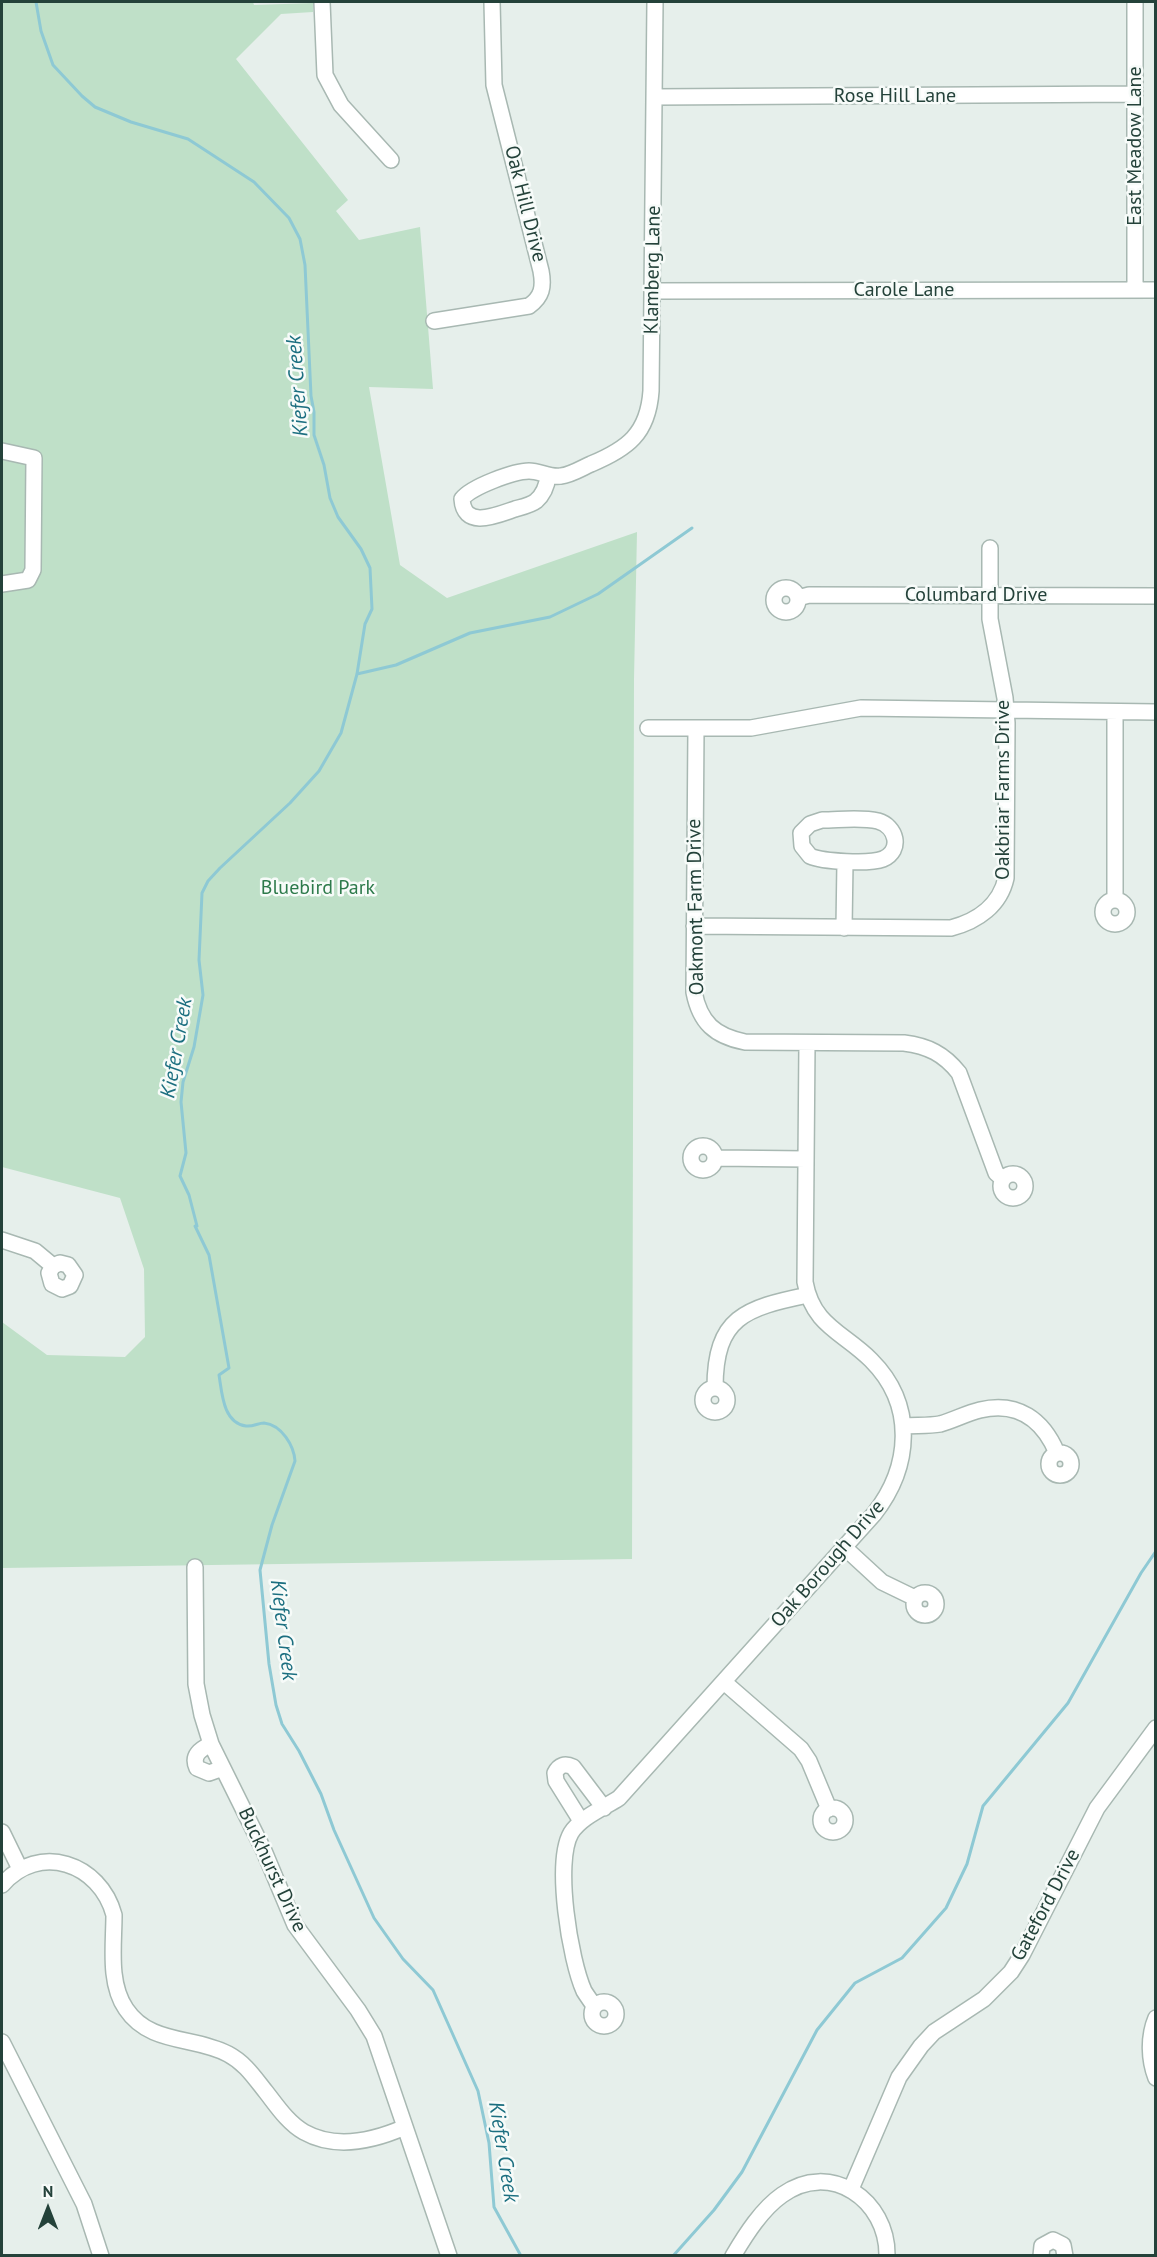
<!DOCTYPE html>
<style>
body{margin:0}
#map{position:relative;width:1157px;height:2257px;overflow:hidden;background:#e6efeb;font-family:"PT Sans",sans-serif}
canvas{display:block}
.frame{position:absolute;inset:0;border:3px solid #24423a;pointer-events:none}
.north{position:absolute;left:18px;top:2179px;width:60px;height:60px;-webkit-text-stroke:4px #f7fbf9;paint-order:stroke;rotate:0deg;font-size:16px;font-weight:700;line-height:24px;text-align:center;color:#24423a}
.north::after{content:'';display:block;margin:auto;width:21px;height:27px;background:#24423a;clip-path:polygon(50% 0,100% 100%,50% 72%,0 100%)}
</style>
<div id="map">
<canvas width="1157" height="2257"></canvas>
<div class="frame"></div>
<div class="north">N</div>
</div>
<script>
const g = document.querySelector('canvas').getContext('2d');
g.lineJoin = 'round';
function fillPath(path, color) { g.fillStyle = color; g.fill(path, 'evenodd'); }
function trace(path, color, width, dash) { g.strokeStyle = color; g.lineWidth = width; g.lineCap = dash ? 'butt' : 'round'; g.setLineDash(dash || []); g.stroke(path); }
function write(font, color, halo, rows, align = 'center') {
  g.font = font + ' "PT Sans",sans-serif'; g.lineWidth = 5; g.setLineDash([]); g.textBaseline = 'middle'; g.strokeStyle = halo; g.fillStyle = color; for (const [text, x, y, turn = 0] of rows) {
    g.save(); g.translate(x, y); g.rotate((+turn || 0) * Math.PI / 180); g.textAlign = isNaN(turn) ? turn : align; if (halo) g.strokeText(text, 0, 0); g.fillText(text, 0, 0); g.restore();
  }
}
fillPath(new Path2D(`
 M2,2H253L254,5L313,3V12L281,14L236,59L348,200L336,211L359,240L420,227L433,389L369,387L400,565L447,598L637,532L634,679L632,1559L2,1568V1322L47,1355L125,1357L145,1337L144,1269L120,1198L2,1167Z`), '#bfe0c8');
trace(new Path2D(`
 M36,2L41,31L53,65L82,96L95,107L131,122L188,139L254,182L289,218L300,239L305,265L311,396L314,412V435L324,465L330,498L338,517L361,549L370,568L372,609L365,624L357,674L341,733L319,771L290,803L220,868L208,881L202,893L199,960L203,995L194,1047L183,1082L181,1102L186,1153L180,1176L189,1195L197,1226H195L209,1255L229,1368L219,1375C222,1393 223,1423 246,1426C253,1427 258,1423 264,1423C282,1425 294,1446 295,1461L272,1525L260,1570L269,1664L276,1705L282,1724L299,1751L321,1794L334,1830L374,1918L403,1959L433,1990L478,2091L489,2143L494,2207L521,2256
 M357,674L396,665L470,633L550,617L598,594L692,528
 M673,2256L714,2210L742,2172L817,2030L855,1983L902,1958L946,1908L967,1864L983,1806L1068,1703L1141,1573L1156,1551`), '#8ec9d4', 3);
const minor = new Path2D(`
 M322,2L325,75L341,105L391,160
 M655,97L1135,94
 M1135,290V2
 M653,291L1156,290
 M434,321L529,306C542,297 544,287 541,271L494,85L492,2
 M2,451L34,458L33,570L28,580L2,584
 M548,476C547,485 544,494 536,501C531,505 522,507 515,509C497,515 464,530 462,499C471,487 514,471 529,471C540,471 550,478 561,476C571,475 582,468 591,464C627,449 648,434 651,391L655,2
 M774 600a12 12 0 1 1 24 0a12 12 0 1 1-24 0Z
 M798,598L809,595L1156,596
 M648,728H751L861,708L1156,712
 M696,728L694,992C700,1023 715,1036 745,1042L904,1043C928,1046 944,1054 959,1073L996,1173L1003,1179
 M822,820C839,820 861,817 878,821C896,826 903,850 883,859C870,864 823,862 810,856L802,846L801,833L810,824Z
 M1103 912a12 12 0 1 1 24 0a12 12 0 1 1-24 0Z
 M1115,900V712
 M694,926L951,928C978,921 1000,905 1006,878L1007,723L1005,698L990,619V548
 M844,928L845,862
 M691 1158a12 12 0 1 1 24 0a12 12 0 1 1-24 0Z
 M716,1158L806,1159
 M1001 1186a12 12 0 1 1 24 0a12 12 0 1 1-24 0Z
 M2,1240L35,1251L53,1266L60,1263L68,1265L75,1275L70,1286L62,1289L52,1284L49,1273L53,1266
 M703 1400a12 12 0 1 1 24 0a12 12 0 1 1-24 0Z
 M715,1388C715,1317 745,1308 808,1295
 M903,1426C915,1425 929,1426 940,1424C954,1420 967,1413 980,1410C1018,1401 1043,1420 1057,1453
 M1049 1464a11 11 0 1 1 22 0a11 11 0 1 1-22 0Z
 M844,1547L882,1582L915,1598
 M195,1567L196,1684L202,1715L211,1744L264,1851L295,1925L358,2010L374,2036L449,2256
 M914 1604a11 11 0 1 1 22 0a11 11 0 1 1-22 0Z
 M724,1682L801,1749L809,1761L829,1809
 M211,1744C201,1749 191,1755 197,1768L209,1773L223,1768
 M821 1820a12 12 0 1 1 24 0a12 12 0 1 1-24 0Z
 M581,1821L556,1781L555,1773C559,1765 565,1763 573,1767L604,1808
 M2,1832L20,1869
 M2,1885C39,1842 100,1863 114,1915C114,1945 108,1983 126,2009C150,2045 194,2036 228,2054C245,2063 254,2077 266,2092C277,2106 288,2123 304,2132C336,2150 373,2141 405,2127
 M592 2014a12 12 0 1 1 24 0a12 12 0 1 1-24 0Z
 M594,2006C591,2001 587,1996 584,1991C570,1960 554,1862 571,1833C581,1817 604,1808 619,1798L874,1514C911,1467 916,1405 871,1360C843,1332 813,1326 805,1282L807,1043
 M1156,2018C1148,2037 1149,2060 1156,2078
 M2,2042L84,2204L101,2256
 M851,2189L899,2077L921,2046L934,2032L984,1999L1011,1972L1022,1955L1097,1808L1156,1728
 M733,2256C746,2234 762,2209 782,2195C830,2160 888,2200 887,2256
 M1041,2256L1042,2246L1053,2240L1063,2245L1065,2256`);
trace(minor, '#a8b8b2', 18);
trace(minor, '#fff', 15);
write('20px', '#24423a', '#f7fbf9', [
 ["Rose Hill Lane",895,96],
 ["East Meadow Lane",1135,146,-90],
 ["Oak Hill Drive",525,204,76],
 ["Klamberg Lane",653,270,-89],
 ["Carole Lane",904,290],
 ["Columbard Drive",976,595],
 ["Oakbriar Farms Drive",1003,790,-90],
 ["Oakmont Farm Drive",696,907,-91],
 ["Oak Borough Drive",828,1564,-49],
 ["Buckhurst Drive",272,1870,65],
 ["Gateford Drive",1046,1905,-62]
]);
write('20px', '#2d7a4b', '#f7fbf9', [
 ["Bluebird Park",318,888]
]);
write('italic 21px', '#1c6f80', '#f7fbf9', [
 ["Kiefer Creek",298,386,-94],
 ["Kiefer Creek",177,1048,-80],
 ["Kiefer Creek",283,1630,83],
 ["Kiefer Creek",503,2152,81]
]);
</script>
